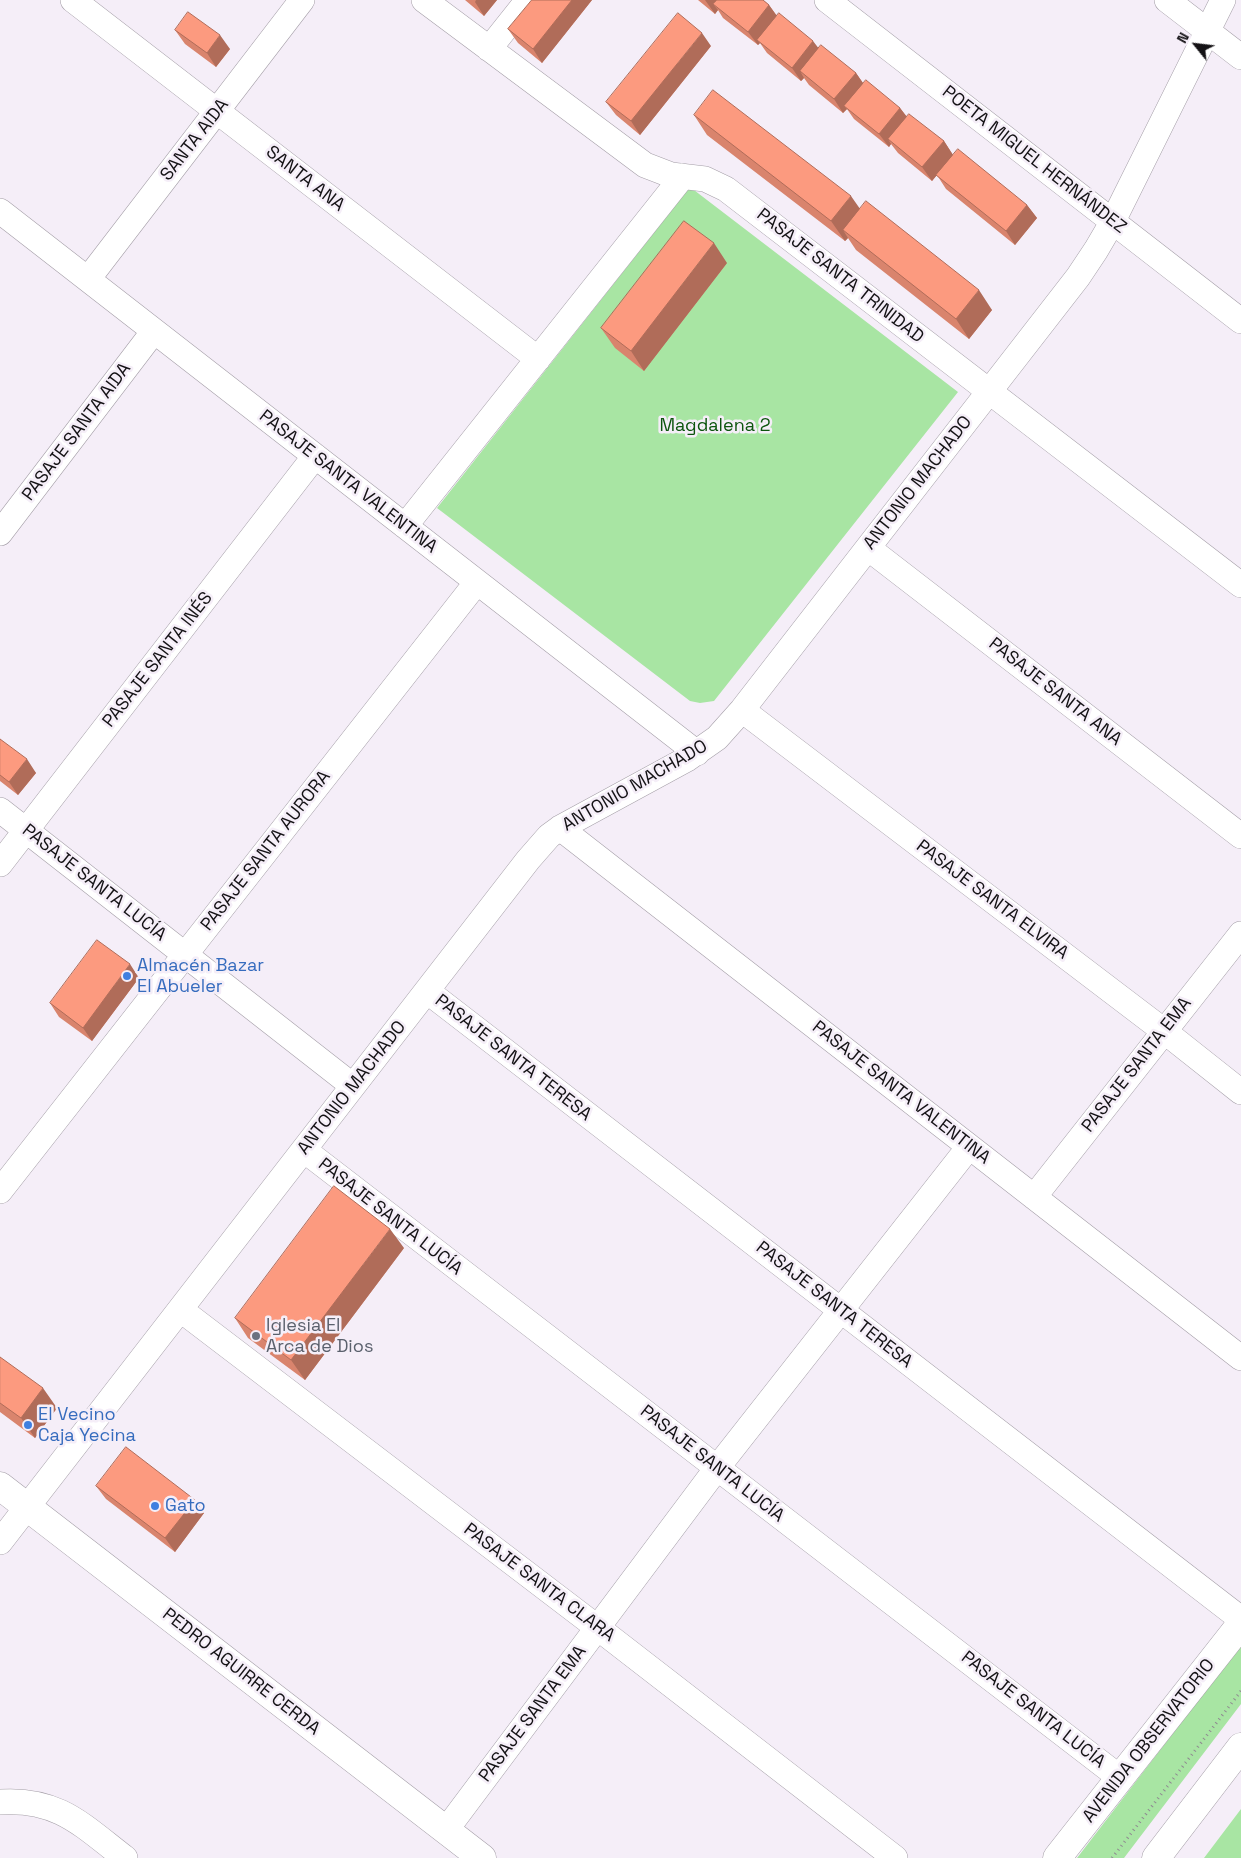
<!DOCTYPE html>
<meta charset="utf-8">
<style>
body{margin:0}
#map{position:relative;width:1241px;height:1858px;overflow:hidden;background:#f5eef8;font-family:"Space Grotesk",sans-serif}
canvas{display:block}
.north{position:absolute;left:1171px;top:20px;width:50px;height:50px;-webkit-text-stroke:4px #f5eef8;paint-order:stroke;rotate:299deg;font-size:14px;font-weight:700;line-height:20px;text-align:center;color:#141215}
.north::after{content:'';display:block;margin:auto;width:18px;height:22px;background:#141215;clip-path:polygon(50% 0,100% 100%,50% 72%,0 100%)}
</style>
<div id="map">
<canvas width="1241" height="1858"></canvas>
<div class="north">N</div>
</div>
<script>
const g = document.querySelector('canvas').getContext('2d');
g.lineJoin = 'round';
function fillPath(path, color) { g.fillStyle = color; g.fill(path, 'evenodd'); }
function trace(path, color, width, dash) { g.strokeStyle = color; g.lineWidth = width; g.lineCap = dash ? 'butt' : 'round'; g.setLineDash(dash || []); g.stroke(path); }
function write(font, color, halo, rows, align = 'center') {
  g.font = font + ' "Space Grotesk",sans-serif'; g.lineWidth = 5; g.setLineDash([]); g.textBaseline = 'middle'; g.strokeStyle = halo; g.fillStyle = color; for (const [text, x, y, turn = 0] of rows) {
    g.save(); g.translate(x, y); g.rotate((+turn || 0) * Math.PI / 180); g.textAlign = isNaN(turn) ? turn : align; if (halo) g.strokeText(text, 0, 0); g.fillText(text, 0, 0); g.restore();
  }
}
fillPath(new Path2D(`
 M690,187L958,392L714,701L700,703L690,701L437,508Z
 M1241,1645V1704L1124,1858H1077Z
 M1241,1809V1858H1204Z`), '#a8e5a3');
const minor = new Path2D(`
 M73,0L538,359
 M424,0L645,165L671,175L705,179L726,189L1241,585
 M827,0L1241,321
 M1167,0L1241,57
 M489,49L528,0
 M0,211L697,753
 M88,279L302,0
 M405,526L683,176
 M0,533L154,331
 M868,548L1241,836
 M742,710L1164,1031L1241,1092
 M0,810L353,1086
 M560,828L1241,1358
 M0,864L315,456
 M427,991L1241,1619
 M304,1150L1119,1777
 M0,1191L477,582
 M1034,1197L1241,934
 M181,1310L598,1628L895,1858
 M0,1542L528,860L549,836L560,828L687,759L717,738L742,710L1078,277L1096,250L1113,221L1223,0
 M0,1802C58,1798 82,1825 125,1858
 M446,1830L717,1468L969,1147`);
const tertiary = new Path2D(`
 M0,1486L482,1858`);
const secondary = new Path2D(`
 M1057,1858L1241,1624
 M1156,1858L1241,1747`);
trace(minor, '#a49ea7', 26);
trace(tertiary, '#a49ea7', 29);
trace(secondary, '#a49ea7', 29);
trace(new Path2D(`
 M1112,1858L1241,1691`), '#8f8a91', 3, [1, 4]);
trace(minor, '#fff', 25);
trace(tertiary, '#fff', 28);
trace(secondary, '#fff', 28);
fillPath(new Path2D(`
 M465,0H497L484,16Z
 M532,0H592L542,63L518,43L508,29Z
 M698,0H763L769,5L777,16L818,48L856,73L863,83L900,108L907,117L944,141L953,155L1027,205L1037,218L1015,245L946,189L937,175L932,181L898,153L891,144L889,147L854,119L847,109L843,113L809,85L804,78L801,81L767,53L760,43L758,45L723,18L718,10L715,14Z
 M175,30L230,49L216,67L185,44Z
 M711,46L640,135L616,115L606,102Z
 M694,115L860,209L992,310L969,339L856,250L848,238L845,241L707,135Z
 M727,263L644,371L615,348L601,328Z
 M0,739L36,773L18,795L0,781Z
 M139,978L92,1041L59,1017L50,1003Z
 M404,1248L305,1380L248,1338L235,1318Z
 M0,1357L57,1408L35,1438L0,1412Z
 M96,1486L195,1500L204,1513L175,1552L106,1499Z`), '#d9846d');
fillPath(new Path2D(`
 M476,0H497L484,16L475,2Z
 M572,0H592L542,63L533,49Z
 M705,0H726L713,4L718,10L715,14Z
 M769,5L779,19L757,40L760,43L758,45L748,32Z
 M702,33L711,46L640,135L631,121Z
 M220,35L230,49L216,67L207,53Z
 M813,41L823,54L800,71L804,78L801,81L792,68Z
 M856,73L865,86L844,106L847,109L843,113L834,99Z
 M900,108L910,121L888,139L891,144L889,147L879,134Z
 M944,141L953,155L932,181L922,167Z
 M851,196L865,216L843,230L848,238L845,241L831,221Z
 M1027,205L1037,218L1015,245L1006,231Z
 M714,243L727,263L644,371L631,351Z
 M979,290L992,310L969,339L956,319Z
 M27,759L36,773L18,795L9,782Z
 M130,964L139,978L92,1041L83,1028Z
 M390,1229L404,1248L305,1380L291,1360Z
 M43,1388L57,1408L35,1438L21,1418Z
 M195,1500L204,1513L175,1552L165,1538Z`), '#b06c59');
const building = new Path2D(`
 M532,0H572L533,49L508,29Z
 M717,0H763L769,5L748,32L713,4Z
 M188,12L220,35L207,53L175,30Z
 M678,13L702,33L631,121L606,102Z
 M779,13L813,41L792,68L757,40Z
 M821,45L856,73L834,99L800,71Z
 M866,80L900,108L879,134L844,106Z
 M713,90L851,196L831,221L694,115Z
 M909,114L944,141L922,167L888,139Z
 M958,149L1027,205L1006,231L936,175Z
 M866,201L979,290L956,319L843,230Z
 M684,221L714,243L631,351L601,328Z
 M0,739L27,759L9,782L0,775Z
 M97,940L130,964L83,1028L50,1003Z
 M334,1186L390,1229L291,1360L235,1318Z
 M0,1357L43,1388L21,1418L0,1403Z
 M126,1447L195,1500L165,1538L96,1486Z`);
fillPath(building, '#fc9a7f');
trace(building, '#b06c59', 1);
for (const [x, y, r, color] of [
 [127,976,5,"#3f7fe0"],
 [256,1336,5,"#6b7280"],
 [28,1425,5,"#3f7fe0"],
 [155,1506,5,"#3f7fe0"]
]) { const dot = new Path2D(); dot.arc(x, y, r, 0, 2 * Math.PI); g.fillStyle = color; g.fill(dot); trace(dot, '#f5eef8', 2); }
write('18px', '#141215', '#f5eef8', [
 ["SANTA AIDA",195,140,-52],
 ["POETA MIGUEL HERNÁNDEZ",1034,160,38],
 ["SANTA ANA",305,179,38],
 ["PASAJE SANTA TRINIDAD",840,276,38],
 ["PASAJE SANTA AIDA",77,432,-53],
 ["PASAJE SANTA VALENTINA",348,482,38],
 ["ANTONIO MACHADO",918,483,-52],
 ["PASAJE SANTA INÉS",158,660,-52],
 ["PASAJE SANTA ANA",1055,692,38],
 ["ANTONIO MACHADO",635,786,-30],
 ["PASAJE SANTA AURORA",266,851,-52],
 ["PASAJE SANTA LUCÍA",94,883,38],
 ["PASAJE SANTA ELVIRA",992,900,37],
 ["PASAJE SANTA TERESA",513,1058,38],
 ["PASAJE SANTA EMA",1137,1065,-52],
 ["ANTONIO MACHADO",352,1088,-52],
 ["PASAJE SANTA VALENTINA",901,1093,38],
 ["PASAJE SANTA LUCÍA",390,1217,38],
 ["PASAJE SANTA TERESA",834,1305,38],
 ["PASAJE SANTA LUCÍA",712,1464,38],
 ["PASAJE SANTA CLARA",539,1583,37],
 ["PEDRO AGUIRRE CERDA",241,1672,38],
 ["PASAJE SANTA LUCÍA",1033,1710,38],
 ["PASAJE SANTA EMA",533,1714,-53],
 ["AVENIDA OBSERVATORIO",1149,1741,-52]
]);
write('18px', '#0c550d', '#f5eef8', [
 ["Magdalena 2",715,426]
]);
write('18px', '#366cbe', '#f5eef8', [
 ["Almacén Bazar",137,966],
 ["El Abueler",137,987],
 ["El Vecino",38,1415],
 ["Caja Yecina",38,1436],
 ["Gato",165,1506]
], 'left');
write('18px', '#5b616d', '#f5eef8', [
 ["Iglesia El",266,1326],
 ["Arca de Dios",266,1347]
], 'left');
</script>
